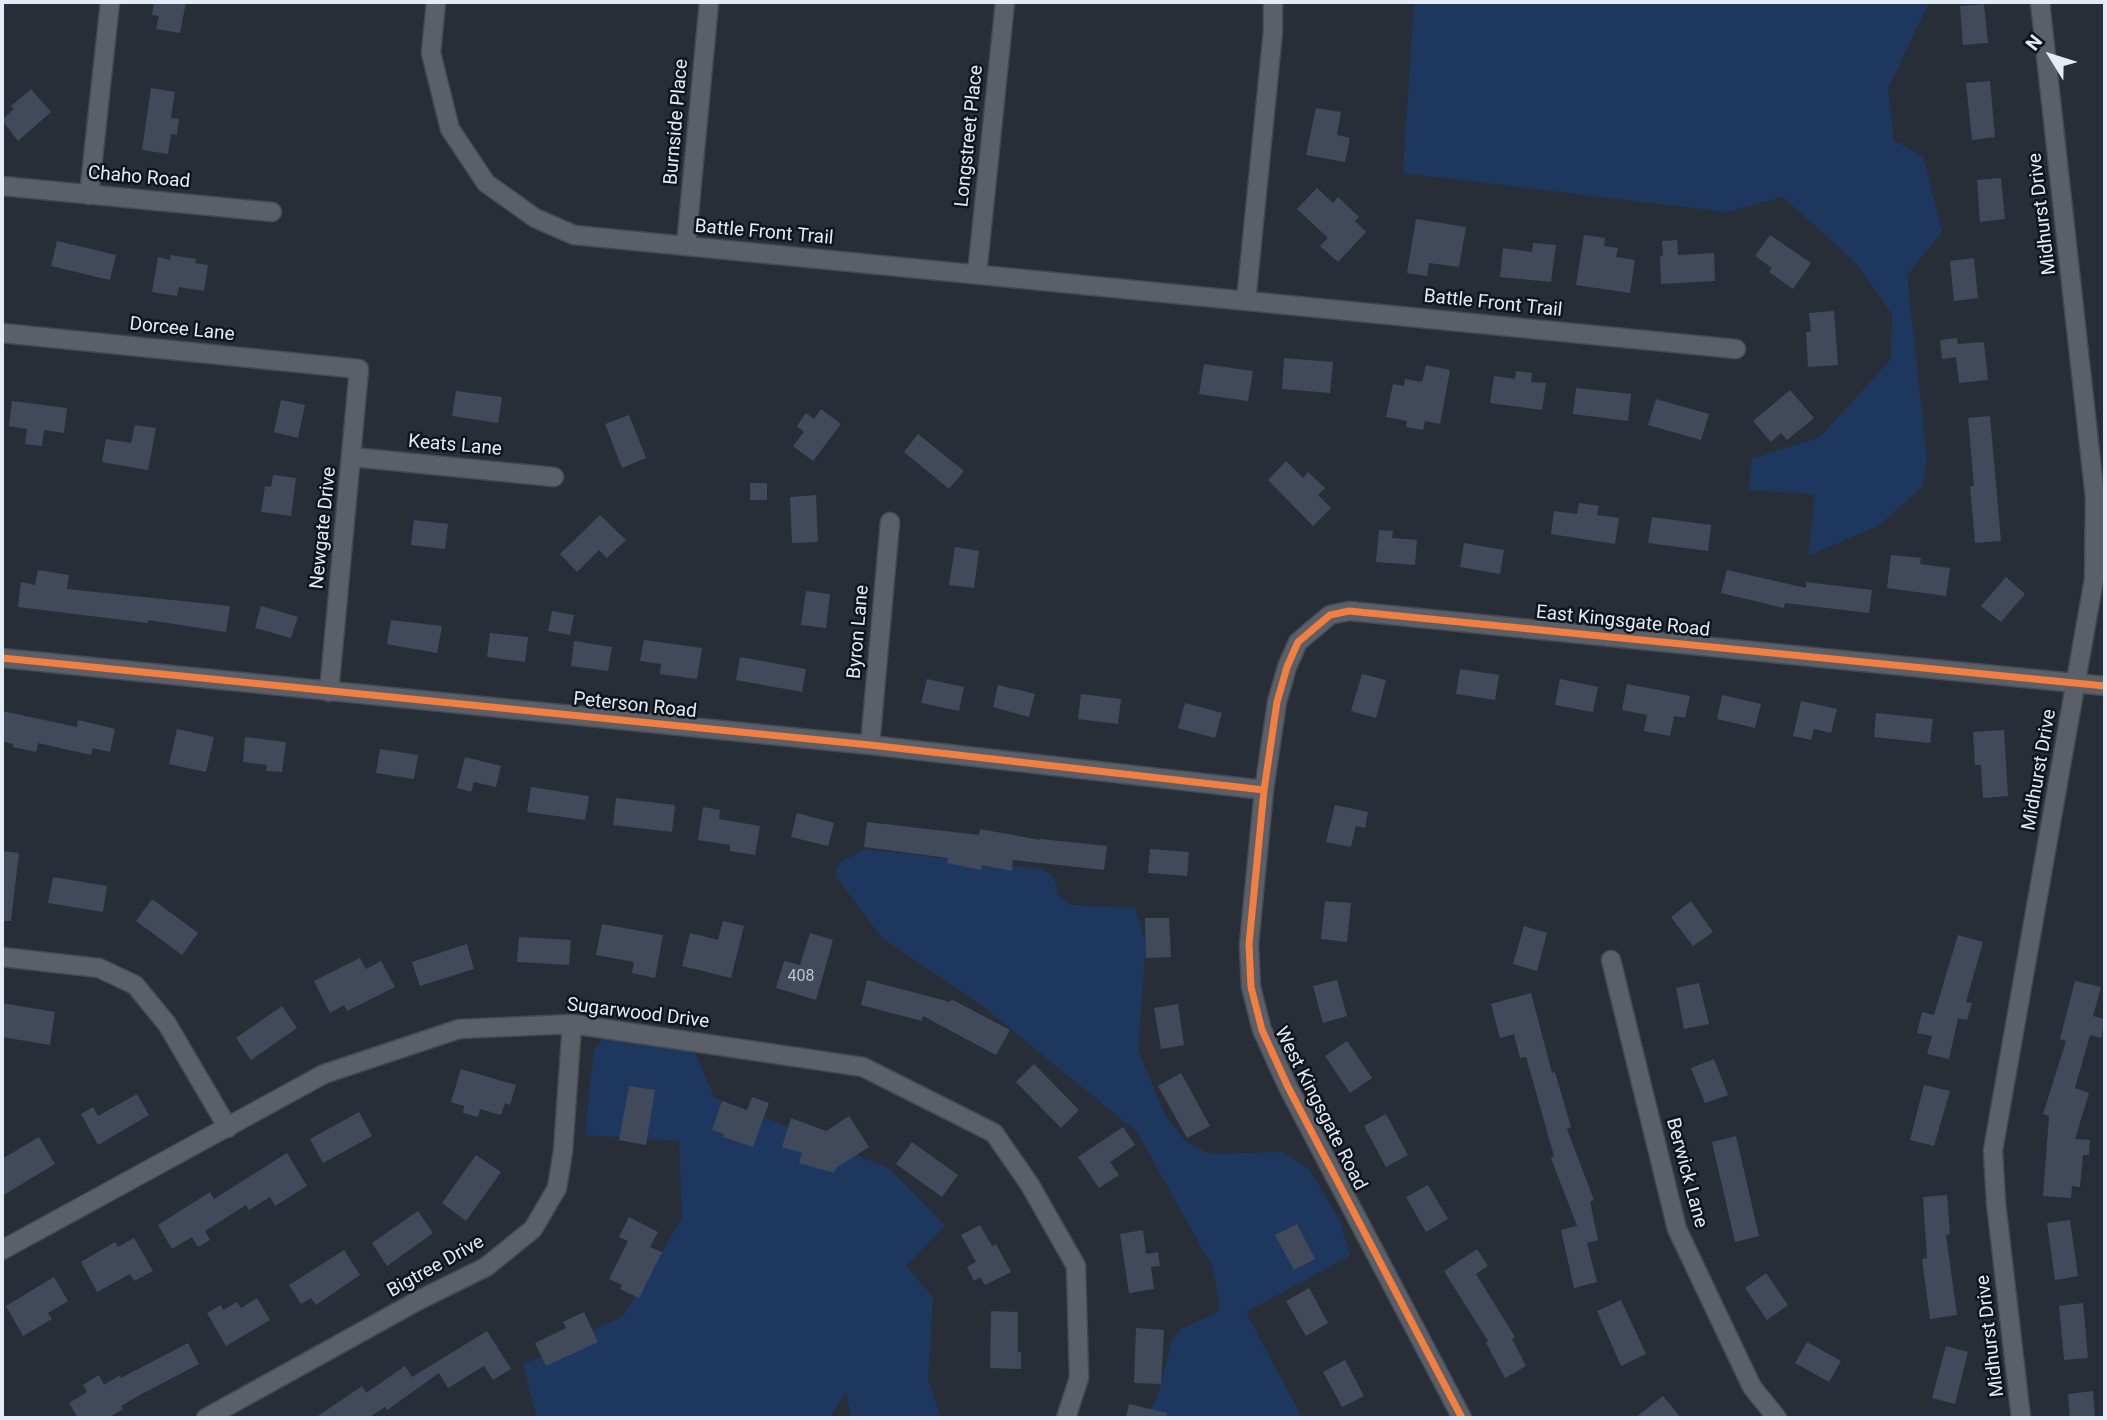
<!DOCTYPE html>
<style>
body{margin:0}
#map{position:relative;width:2107px;height:1420px;overflow:hidden;background:#282e38;font-family:Roboto,sans-serif}
canvas{display:block}
.frame{position:absolute;inset:0;border:4px solid #e3ebf6;pointer-events:none}
.north{position:absolute;left:2016px;top:21px;width:70px;height:70px;-webkit-text-stroke:5px #10151d;paint-order:stroke;rotate:308deg;font-size:19px;font-weight:700;line-height:28px;text-align:center;color:#e3ebf6}
.north::after{content:'';display:block;margin:auto;width:24px;height:32px;background:#e3ebf6;clip-path:polygon(50% 0,100% 100%,50% 72%,0 100%)}
</style>
<div id="map">
<canvas width="2107" height="1420"></canvas>
<div class="frame"></div>
<div class="north">N</div>
</div>
<script>
const g = document.querySelector('canvas').getContext('2d');
g.lineJoin = 'round';
function fillPath(path, color) { g.fillStyle = color; g.fill(path, 'evenodd'); }
function trace(path, color, width, dash) { g.strokeStyle = color; g.lineWidth = width; g.lineCap = dash ? 'butt' : 'round'; g.setLineDash(dash || []); g.stroke(path); }
function write(font, color, halo, rows, align = 'center') {
  g.font = font + ' Roboto,sans-serif'; g.lineWidth = 5; g.setLineDash([]); g.textBaseline = 'middle'; g.strokeStyle = halo; g.fillStyle = color; for (const [text, x, y, turn = 0] of rows) {
    g.save(); g.translate(x, y); g.rotate((+turn || 0) * Math.PI / 180); g.textAlign = isNaN(turn) ? turn : align; if (halo) g.strokeText(text, 0, 0); g.fillText(text, 0, 0); g.restore();
  }
}
fillPath(new Path2D(`
 M1414,2H1929L1888,89L1894,141L1923,156L1942,232L1907,275L1927,459L1922,487L1878,526L1808,556L1815,494L1749,490L1752,459L1820,437L1891,359L1892,314L1855,262L1783,197L1726,212L1403,173Z
 M864,849L1042,869L1054,877L1058,895L1071,905L1135,908L1146,943L1138,1050L1165,1115L1185,1141L1210,1154L1282,1152L1308,1168L1340,1220L1350,1256L1246,1312L1302,1418H1146L1157,1398L1172,1340L1181,1329L1220,1311L1213,1268L1137,1132L980,1004L882,938L835,875L840,863Z
 M604,1038L692,1045L714,1097L889,1168L945,1226L906,1266L933,1297L928,1380L941,1418H851L846,1391L830,1418H537L523,1365L623,1316L682,1219L679,1141L585,1135L594,1049Z`), '#1d375f');
fillPath(new Path2D(`
 M154,2H186L180,33L156,29L159,16L152,15Z
 M1984,4L1988,43L1963,45L1960,6Z
 M1990,81L1995,137L1972,140L1966,83Z
 M151,88L175,92L171,118L179,119L177,135L171,134L168,154L142,150Z
 M31,89L51,112L18,141L2,120L14,109L11,106Z
 M1316,108L1341,112L1337,135L1350,138L1345,162L1306,155Z
 M2001,178L2005,219L1980,222L1977,180Z
 M1317,188L1333,203L1338,197L1359,217L1355,221L1366,232L1338,262L1320,246L1328,238L1297,209Z
 M1416,219L1466,227L1459,267L1429,263L1427,276L1407,273Z
 M1584,235L1605,238L1604,246L1618,248L1616,257L1635,260L1630,293L1576,285Z
 M1770,235L1811,263L1793,289L1769,272L1772,268L1755,256Z
 M1677,240L1678,255L1714,253L1715,281L1661,284L1660,256H1663L1662,241Z
 M57,241L116,255L110,280L51,266Z
 M1533,243L1556,245L1551,282L1500,277L1503,248L1532,252Z
 M171,255L196,259L195,263L208,265L204,291L179,287L177,296L152,292L158,257L170,260Z
 M1974,258L1978,298L1954,301L1950,261Z
 M1834,311L1838,365L1808,367L1806,332H1811L1809,313Z
 M1957,338L1958,344L1984,342L1988,380L1959,383L1956,357L1942,359L1940,340Z
 M1284,358L1333,362L1330,393L1282,389Z
 M1204,364L1253,371L1248,401L1199,394Z
 M1426,365L1450,370L1440,424L1425,421L1423,430L1406,427L1407,421L1386,417L1393,384L1404,386L1405,379L1422,382Z
 M1516,371L1532,373L1531,382L1546,383L1542,410L1490,403L1494,376L1515,379Z
 M1576,388L1631,394L1628,421L1573,414Z
 M1790,390L1814,418L1787,440L1781,433L1771,442L1753,421Z
 M456,391L502,397L498,423L452,416Z
 M1656,399L1709,414L1701,440L1648,425Z
 M281,400L305,405L298,438L274,432Z
 M12,401L67,408L64,433L44,430L42,446L25,444L27,429L9,426Z
 M821,409L841,424L813,461L793,446L804,432L797,426L806,413L814,419Z
 M629,415L646,458L622,468L605,424Z
 M1990,416L2001,541L1975,543L1970,486H1974L1968,418Z
 M135,425L156,428L148,470L102,462L106,439L131,443Z
 M918,434L964,471L949,489L904,452Z
 M1286,461L1303,478L1308,472L1325,488L1318,495L1331,508L1313,526L1268,480Z
 M273,475L296,478L291,516L261,512L265,486L271,487Z
 M750,483H767V500H750Z
 M816,495L818,542L792,543L790,497Z
 M1579,503L1599,506L1597,515L1619,518L1615,544L1551,534L1554,511L1577,514Z
 M600,515L626,540L607,558L599,550L577,572L560,554Z
 M1652,517L1711,525L1708,551L1648,543Z
 M414,520L448,524L445,549L411,545Z
 M1379,530L1393,531L1392,538L1417,540L1415,565L1376,562Z
 M1464,543L1504,550L1500,574L1460,567Z
 M955,547L979,551L974,588L949,585Z
 M1891,555L1921,558L1920,564L1950,568L1946,596L1887,588Z
 M38,570L69,575L67,589L230,606L226,632L148,620V623L18,607L21,582L35,585Z
 M1727,570L1806,588V582L1872,590L1869,613L1785,603L1784,608L1721,593Z
 M2006,577L2025,594L2001,622L1981,606Z
 M806,591L830,594L826,628L801,625Z
 M261,606L298,617L291,638L255,628Z
 M552,611L574,615L570,635L548,631Z
 M391,620L442,626L437,653L387,644Z
 M490,633L528,637L525,662L487,657Z
 M644,640L702,648L697,679L660,674L661,664L640,661Z
 M574,641L612,647L608,671L571,666Z
 M740,657L806,669L802,692L736,680Z
 M1460,669L1499,675L1495,700L1456,694Z
 M1362,674L1386,680L1376,718L1351,711Z
 M927,679L964,687L959,711L921,703Z
 M1560,679L1598,687L1593,712L1555,705Z
 M1627,684L1690,696L1685,718L1674,716L1670,736L1644,731L1647,715L1622,710Z
 M998,685L1035,694L1029,717L993,707Z
 M1081,694L1121,699L1118,724L1078,719Z
 M1722,695L1761,704L1755,728L1717,719Z
 M1801,701L1837,709L1831,733L1814,729L1811,740L1793,736Z
 M1185,703L1222,713L1215,738L1178,728Z
 M2,711L77,727L78,720L115,729L110,752L93,748L91,755L38,743L36,752L13,747V744L2,741Z
 M1876,713L1933,719L1930,743L1874,737Z
 M177,729L214,737L206,772L169,764Z
 M2004,730L2008,796L1983,798L1981,765H1975L1973,732Z
 M245,737L286,742L282,772L266,771L267,765L243,762Z
 M380,749L418,755L414,779L376,773Z
 M465,757L501,766L496,787L474,782L471,792L457,788Z
 M531,787L589,796L585,820L527,812Z
 M616,798L675,805L672,832L613,825Z
 M1335,805L1368,812L1365,828L1356,826L1351,847L1326,842Z
 M703,807L720,810L719,819L760,826L755,855L730,851V845L698,840Z
 M797,813L834,823L828,846L791,837Z
 M867,822L979,835L980,829L1040,840V839L1107,846L1104,870L1013,860L1012,871L982,865L981,870L947,863L948,858L864,847Z
 M1150,849L1189,852L1187,876L1148,873Z
 M2,851L19,853L11,921H2Z
 M53,877L107,886L103,912L48,903Z
 M152,899L198,933L182,955L136,921Z
 M1325,901L1351,903L1347,942L1321,939Z
 M1691,901L1713,932L1693,946L1671,917Z
 M1145,918H1169L1171,957L1146,958Z
 M723,921L744,926L731,978L682,966L690,933L718,940Z
 M602,924L663,935L655,978L632,973L634,962L596,955Z
 M1524,926L1547,933L1537,971L1513,964Z
 M810,933L833,940L816,1000L776,988L784,961L800,965Z
 M1958,935L1983,942L1966,1002L1972,1003L1967,1020L1958,1018L1949,1059L1927,1054L1932,1036L1917,1033L1922,1012L1934,1015Z
 M519,937L571,940L569,965L517,962Z
 M467,944L474,969L420,986L412,962Z
 M360,958L366,969L381,961L395,987L347,1011L344,1005L330,1013L314,981Z
 M867,980L950,1002L951,999L1010,1030L996,1055L923,1016L922,1021L861,1005Z
 M1337,980L1347,1016L1323,1023L1313,986Z
 M2075,981L2101,987L2093,1016L2105,1019L2101,1038L2090,1035L2075,1088L2089,1093L2075,1139L2090,1140L2089,1155H2083L2080,1187L2072,1186L2071,1198L2043,1196L2049,1116L2043,1114L2066,1041L2060,1039Z
 M1699,983L1709,1024L1684,1029L1676,988Z
 M1531,993L1552,1073L1555,1072L1571,1127L1567,1129L1594,1200L1590,1202L1598,1240L1587,1243L1597,1282L1574,1288L1561,1230L1577,1226L1551,1158L1554,1156L1526,1057L1520,1058L1514,1034L1500,1038L1491,1004Z
 M2,1003L55,1012L50,1045L2,1037Z
 M1178,1004L1184,1045L1161,1049L1154,1008Z
 M282,1006L297,1028L251,1060L236,1038Z
 M1347,1041L1372,1078L1350,1093L1325,1056Z
 M1714,1059L1728,1095L1705,1103L1691,1068Z
 M1034,1064L1079,1110L1061,1128L1016,1082Z
 M461,1069L516,1085L510,1105L505,1103L501,1115L480,1109L478,1117L463,1113L464,1106L451,1102Z
 M1181,1073L1210,1126L1187,1138L1158,1086Z
 M1924,1085L1950,1091L1934,1146L1910,1140Z
 M629,1086L655,1090L646,1145L619,1140Z
 M137,1094L149,1115L98,1145L81,1114L93,1107L98,1116Z
 M752,1097L769,1103L753,1147L723,1137L724,1134L712,1130L722,1101L747,1110Z
 M359,1112L372,1136L323,1163L310,1139Z
 M1386,1114L1408,1155L1386,1167L1364,1126Z
 M849,1116L869,1147L836,1168L834,1173L799,1163L802,1153L782,1147L791,1118L826,1131Z
 M1123,1127L1135,1145L1110,1162L1119,1175L1099,1188L1078,1157Z
 M1736,1136L1759,1236L1735,1242L1712,1142Z
 M39,1137L55,1164L2,1196V1159Z
 M912,1142L958,1175L942,1197L896,1164Z
 M287,1153L307,1186L275,1206L270,1197L249,1210L246,1205L205,1231L210,1240L198,1247L192,1237L172,1249L158,1225L210,1192L214,1199Z
 M476,1155L501,1172L466,1221L442,1203Z
 M1428,1185L1448,1219L1426,1232L1406,1197Z
 M1947,1195L1950,1234L1946,1235L1957,1315L1930,1319L1922,1259L1927,1258L1923,1197Z
 M418,1211L433,1233L387,1266L372,1243Z
 M629,1217L658,1232L650,1247L662,1252L639,1298L620,1289L622,1285L609,1279L628,1241L619,1237Z
 M2070,1220L2078,1276L2055,1280L2047,1223Z
 M1297,1224L1315,1259L1294,1270L1275,1235Z
 M980,1225L992,1246L996,1244L1011,1272L985,1285L980,1277L974,1281L967,1267L976,1262L961,1235Z
 M1143,1230L1146,1254L1158,1252L1160,1266L1151,1267L1154,1289L1129,1293L1120,1234Z
 M134,1238L153,1271L134,1281L130,1274L97,1292L81,1262L115,1242L118,1247Z
 M1477,1249L1488,1266L1476,1274L1515,1337L1512,1339L1526,1366L1505,1378L1486,1343L1488,1341L1444,1271Z
 M344,1250L360,1275L316,1305L311,1298L301,1304L289,1285Z
 M1766,1273L1788,1305L1767,1320L1745,1288Z
 M54,1277L68,1301L48,1313L52,1319L23,1336L6,1306Z
 M1309,1288L1328,1323L1306,1336L1286,1301Z
 M257,1298L270,1320L226,1346L207,1313L221,1305L223,1310L237,1302L241,1308Z
 M1621,1300L1646,1354L1621,1366L1597,1311Z
 M2083,1303L2088,1358L2064,1360L2059,1306Z
 M991,1311L1018,1312V1352H1021V1369L990,1368Z
 M584,1312L598,1342L546,1366L535,1343L566,1328L563,1322Z
 M1136,1328L1164,1330L1161,1384L1134,1383Z
 M487,1331L511,1369L493,1380L484,1366L448,1388L439,1373L387,1410L385,1407L368,1418H315L362,1386L366,1393L405,1366L412,1377Z
 M1807,1342L1841,1361L1829,1382L1795,1363Z
 M188,1343L199,1364L138,1396L121,1406L123,1409L108,1418H78L69,1403L87,1392L83,1385L99,1375L104,1385L120,1375L121,1378Z
 M1946,1346L1968,1352L1955,1404L1932,1398Z
 M1345,1360L1364,1396L1342,1407L1323,1372Z
 M2093,1391L2095,1418H2070L2068,1394Z
 M1663,1396L1681,1418H1635Z
 M1129,1404L1167,1413L1166,1418H1126Z`), '#404a5a');
const minor = new Path2D(`
 M436,2L431,53L450,129L486,183L535,218L574,235L1736,349
 M2,186L272,212
 M89,195L110,2
 M686,246L709,2
 M977,274L1005,2
 M1246,301L1273,31V2
 M2,333L359,369L329,692
 M352,457L554,477
 M2,658L870,745L1264,790
 M870,745L890,522
 M2,957L99,968L135,985L167,1024L228,1128
 M1611,960L1677,1229L1752,1387L1777,1418
 M2,1250L324,1074L459,1029L572,1024L863,1067L994,1133L1030,1185L1076,1266L1079,1378L1066,1418
 M206,1418L419,1300L486,1267L533,1229L557,1188L563,1151L572,1024
 M1462,1418L1288,1087L1262,1030L1251,987L1249,944L1264,790L1277,702L1287,667L1298,642L1330,615L1349,611L2105,686
 M2021,1418L1996,1203L1993,1150L2094,579L2095,498L2040,2`);
trace(minor, '#444952', 21);
trace(minor, '#5b6068', 18);
trace(new Path2D(`
 M2,658L870,745L1264,790
 M1462,1418L1288,1087L1262,1030L1251,987L1249,944L1264,790L1277,702L1287,667L1298,642L1330,615L1349,611L2105,686`), '#f27e40', 7);
write('16px', '#bac3cf', null, [
 ["408",801,977]
]);
write('19px', '#e3ebf6', '#10151d', [
 ["Burnside Place",677,122,-85],
 ["Longstreet Place",970,136,-84],
 ["Chaho Road",139,178,5],
 ["Midhurst Drive",2043,214,-97],
 ["Battle Front Trail",764,233,5],
 ["Battle Front Trail",1493,304,6],
 ["Dorcee Lane",182,330,6],
 ["Keats Lane",455,446,5],
 ["Newgate Drive",324,528,-84],
 ["East Kingsgate Road",1623,622,6],
 ["Byron Lane",859,632,-85],
 ["Peterson Road",635,706,6],
 ["Midhurst Drive",2040,770,-80],
 ["Sugarwood Drive",638,1014,7],
 ["West Kingsgate Road",1320,1109,63],
 ["Berwick Lane",1686,1173,75],
 ["Bigtree Drive",436,1267,-29],
 ["Midhurst Drive",1991,1336,-97]
]);
</script>
